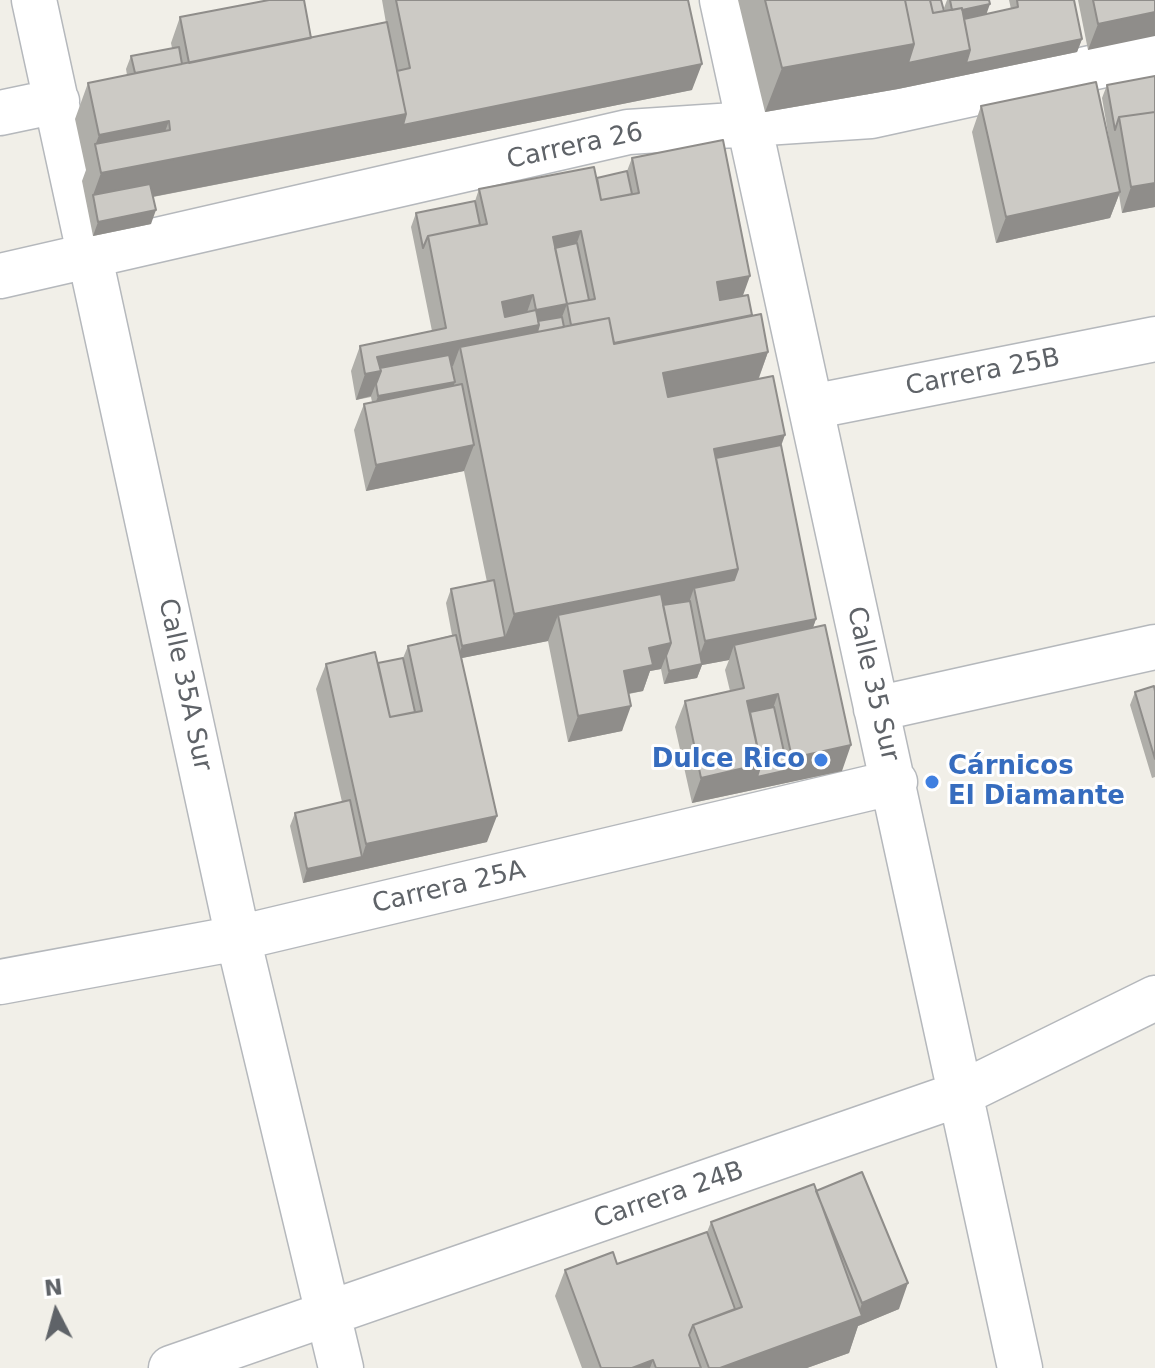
<!DOCTYPE html>
<meta charset="utf-8">
<style>
body{margin:0}
#map{position:relative;width:1155px;height:1368px;overflow:hidden;background:#f1efe8;font-family:"DejaVu Sans",sans-serif}
canvas{display:block}
.north{position:absolute;left:16px;top:1272px;width:80px;height:80px;-webkit-text-stroke:6px #fff;paint-order:stroke;rotate:354deg;font-size:22px;font-weight:700;line-height:32px;text-align:center;color:#5f6368}
.north::after{content:'';display:block;margin:auto;width:28px;height:36px;background:#5f6368;clip-path:polygon(50% 0,100% 100%,50% 72%,0 100%)}
</style>
<div id="map">
<canvas width="1155" height="1368"></canvas>
<div class="north">N</div>
</div>
<script>
const g = document.querySelector('canvas').getContext('2d');
g.lineJoin = 'round';
function trace(path, color, width, dash) { g.strokeStyle = color; g.lineWidth = width; g.lineCap = dash ? 'butt' : 'round'; g.setLineDash(dash || []); g.stroke(path); }
function fillPath(path, color) { g.fillStyle = color; g.fill(path, 'evenodd'); }
function write(font, color, halo, rows, align = 'center') {
  g.font = font + ' "DejaVu Sans",sans-serif'; g.lineWidth = 6; g.setLineDash([]); g.textBaseline = 'middle'; g.strokeStyle = halo; g.fillStyle = color; for (const [text, x, y, turn = 0] of rows) {
    g.save(); g.translate(x, y); g.rotate((+turn || 0) * Math.PI / 180); g.textAlign = isNaN(turn) ? turn : align; if (halo) g.strokeText(text, 0, 0); g.fillText(text, 0, 0); g.restore();
  }
}
const minor = new Path2D(`
 M34,0L238,938L341,1368
 M722,0L1020,1368
 M0,113L57,101
 M0,276L628,132L871,116L1155,54
 M811,407L1155,339
 M876,709L1155,647
 M0,982L238,938L895,782
 M171,1368L960,1094L1155,998`);
trace(minor, '#b5b8bc', 47);
trace(minor, '#fff', 44);
fillPath(new Path2D(`
 M382,0H688L692,90L393,150L153,197L151,224L93,236L82,181L86,170L75,119L88,83L127,75L126,69L131,56L172,48L171,43L180,17L311,38L386,23Z
 M738,0H941L944,11H945L944,8L947,0H950L986,14L1011,9L1009,0H1074L1082,39L1077,52L898,89L765,112Z
 M1078,0H1155L1088,50Z
 M1107,85L1155,207L1122,213L1119,195L1110,218L996,243L972,132L981,106L1113,162L1102,98Z
 M632,158L743,296L768,352L759,378L781,445L816,619L813,627L842,771L692,803L675,727L685,701L730,691L725,670L729,660L702,665L697,678L664,684L661,669L650,671L643,691L629,694L622,731L568,742L548,641L462,658L487,842L303,883L290,826L295,813L342,802L316,689L326,664L378,663L403,658L408,646L452,635L446,603L451,589L487,582L464,471L366,491L354,430L364,404L372,402L371,397L356,400L351,371L360,346L432,331L411,227L416,213L475,201L479,189L597,178L627,171Z
 M1155,691V777L1152,778L1130,705L1135,692Z
 M816,1191L899,1309L858,1326L849,1353L807,1368H582L555,1296L565,1270L617,1264L707,1232L711,1222Z`), '#afaea9');
fillPath(new Path2D(`
 M990,4L985,18L958,23L953,11Z
 M1155,12V36L1088,50L1098,24Z
 M1082,39L1077,52L898,89L765,112L782,68L914,44L970,50Z
 M702,64L692,90L393,150L95,208L93,195L88,209L101,173L406,114Z
 M169,121L155,158L95,146L99,135Z
 M1155,183V207L1122,213L1131,187Z
 M1120,192L1110,218L996,243L1006,217Z
 M156,210L151,224L93,236L98,222Z
 M581,231L572,257L551,261L553,237Z
 M750,276L741,301L707,308L717,282Z
 M533,295L524,321L493,327L502,302Z
 M567,304L557,330L460,347L453,366L377,381L371,396L356,400L365,374L377,357L536,310Z
 M768,352L755,388L650,409L663,373Z
 M455,382L450,395L373,410L378,396Z
 M785,435L772,471L715,483L714,449Z
 M474,445L464,471L366,491L376,465Z
 M738,569L725,606L694,588L685,614L558,615L548,641L457,659L462,646L505,637L514,614Z
 M816,619L807,645H734L729,660L702,665L697,678L664,684L669,671L696,665L705,641Z
 M671,643L661,669L650,671L643,691L615,696L624,671L649,648Z
 M778,694L769,720L745,725L747,701Z
 M631,706L622,731L568,742L578,716Z
 M851,745L842,771L692,803L701,778L761,764L788,770L792,758Z
 M497,816L487,842L303,883L307,869L362,857L366,844Z
 M908,1283L899,1309L858,1326L849,1353L807,1368H720L857,1318L862,1303Z
 M653,1360L650,1368H632Z`), '#8f8d8a');
const building = new Path2D(`
 M269,0H304L311,38L189,63L180,17Z
 M396,0H688L702,64L403,125L406,114L397,71L410,68Z
 M765,0H905L914,44L782,68Z
 M905,0H930L933,13L962,8L970,50L908,63L914,44Z
 M930,0H941L944,11L933,13Z
 M950,0H989L990,4L962,10V8L952,10Z
 M1017,0H1074L1082,39L966,63L970,50L964,19L1018,7Z
 M1093,0H1155V12L1098,24Z
 M387,22L406,114L101,173L95,144L170,130L169,121L99,135L88,83Z
 M179,47L182,64L135,73L131,56Z
 M1155,76V112L1119,117L1115,130L1107,85Z
 M1096,82L1120,192L1006,217L981,106Z
 M1155,112V183L1131,187L1119,117Z
 M723,140L750,276L717,282L720,300L748,295L752,315L614,343L609,318L571,325L567,304L536,310L539,325L377,357L381,371L365,374L360,346L446,328L428,236L487,224L479,189L594,167L601,200L639,193L632,158ZM581,231L595,299L567,304L553,237ZM533,295L536,310L505,317L502,302Z
 M627,171L632,194L601,200L597,178Z
 M150,184L156,210L98,222L93,195Z
 M475,201L480,225L428,236L423,248L416,213Z
 M577,243L589,300L567,304L555,248Z
 M761,314L768,352L663,373L668,397L773,376L785,435L714,449L738,569L514,614L460,347L609,318L614,344Z
 M562,317L564,327L537,332L539,325L538,321Z
 M449,355L455,382L378,396L376,384L381,371L380,368Z
 M462,384L474,445L376,465L364,404Z
 M781,445L816,619L705,641L694,588L734,580L738,569L716,458Z
 M494,580L505,637L462,646L451,589Z
 M661,594L671,643L649,648L653,665L624,671L631,706L578,716L558,615Z
 M690,601L702,664L669,671L666,656L671,643L663,605Z
 M825,625L851,745L792,758L778,694L747,701L761,764L701,778L685,701L744,688L734,645Z
 M456,635L497,816L366,844L326,664L375,652L390,717L422,711L408,646Z
 M403,658L415,712L390,717L378,663Z
 M1154,686L1155,691V759L1135,692Z
 M774,707L788,770L757,777L761,764L750,712Z
 M350,800L362,857L307,869L295,813Z
 M862,1172L908,1283L862,1303L816,1191Z
 M814,1184L862,1316L720,1368H709L693,1325L742,1307L711,1222Z
 M707,1232L735,1309L693,1325L689,1335L701,1368H656L653,1360L632,1368H601L565,1270L613,1252L617,1264Z`);
fillPath(building, '#cccac5');
trace(building, '#8f8d8a', 2);
for (const [x, y, r, color] of [
 [821,760,8,"#3f7fe0"],
 [932,782,8,"#3f7fe0"]
]) { const dot = new Path2D(); dot.arc(x, y, r, 0, 2 * Math.PI); g.fillStyle = color; g.fill(dot); trace(dot, '#fff', 3); }
write('26px', '#5f6368', '#fff', [
 ["Carrera 26",575,147,-12],
 ["Carrera 25B",983,373,-11],
 ["Calle 35 Sur",872,684,77],
 ["Calle 35A Sur",184,685,78],
 ["Carrera 25A",449,888,-13],
 ["Carrera 24B",669,1196,-19]
]);
write('bold 26px', '#366cbe', '#fff', [
 ["Dulce Rico",805,760],
 ["Cárnicos",948,767,"left"],
 ["El Diamante",948,797,"left"]
], 'right');
</script>
